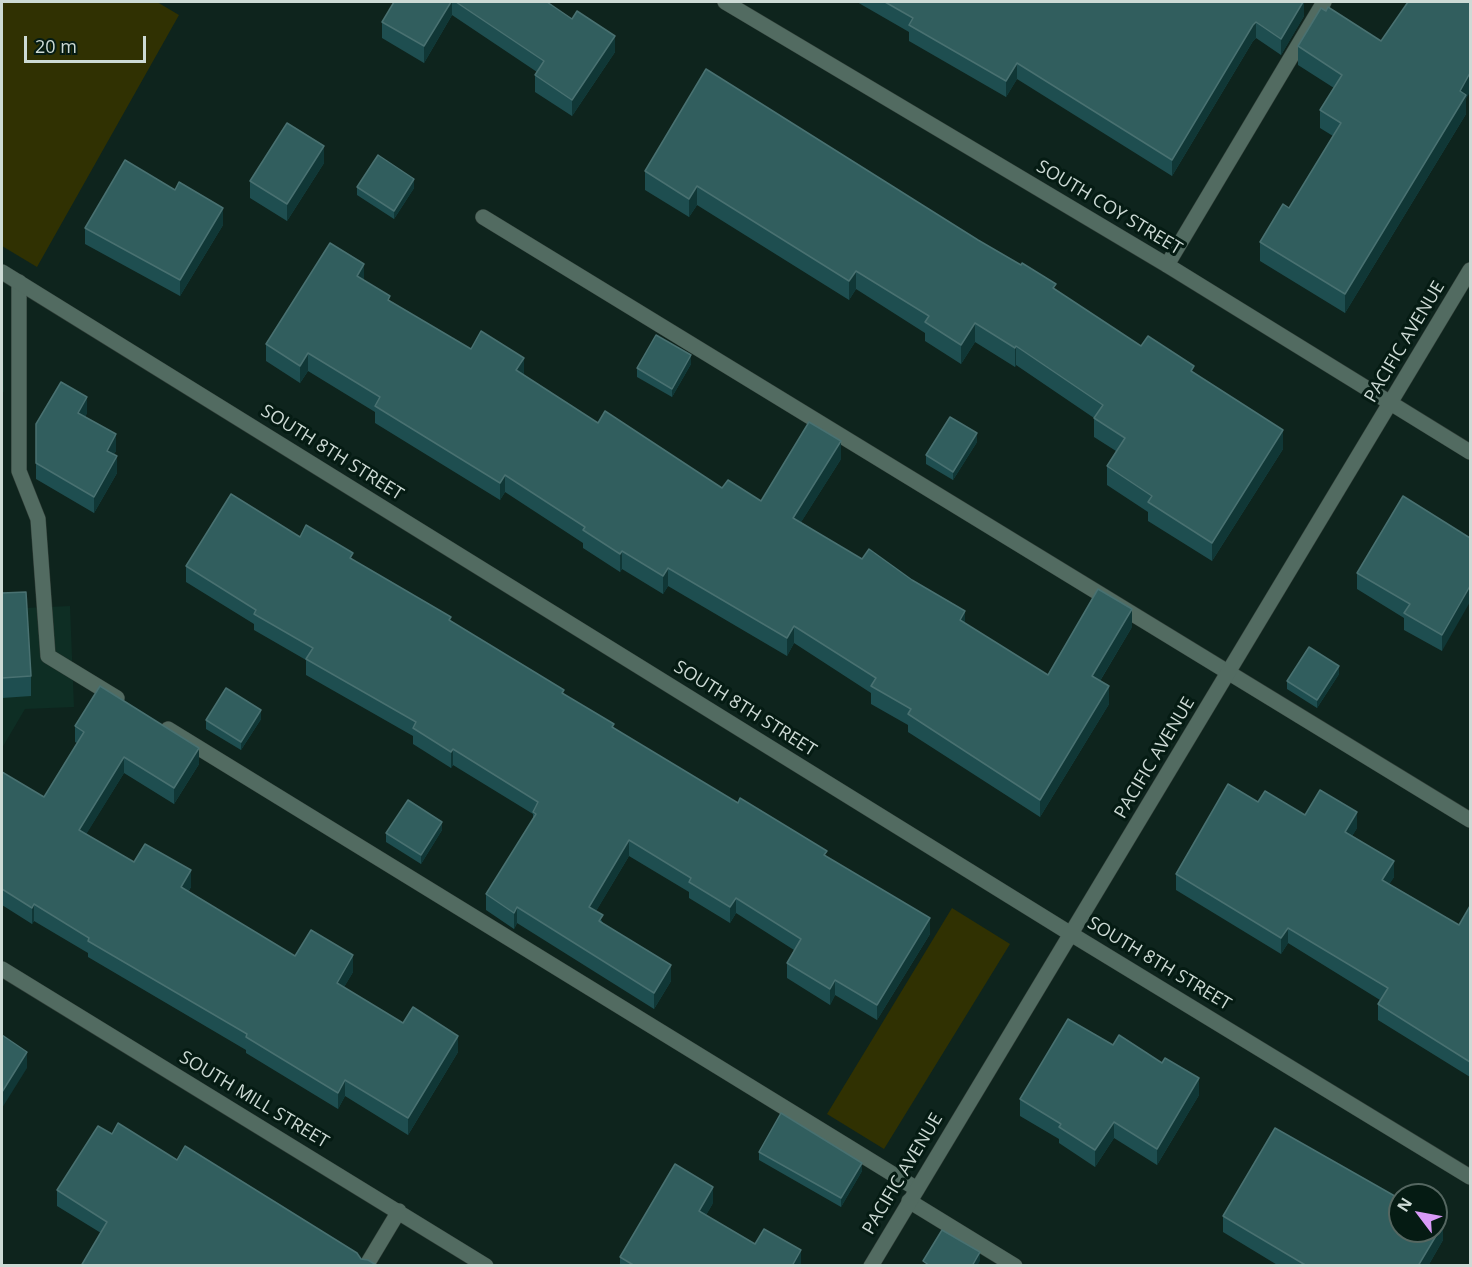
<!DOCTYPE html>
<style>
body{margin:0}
#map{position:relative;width:1472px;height:1267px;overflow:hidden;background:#0e241d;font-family:"Open Sans",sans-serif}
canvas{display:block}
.frame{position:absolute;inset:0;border:3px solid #cddad5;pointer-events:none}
.north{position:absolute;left:1388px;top:1183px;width:60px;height:60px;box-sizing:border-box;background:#051b13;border:2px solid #556761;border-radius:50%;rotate:302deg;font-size:16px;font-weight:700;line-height:24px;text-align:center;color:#cddad5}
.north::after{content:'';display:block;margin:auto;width:21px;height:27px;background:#d99af7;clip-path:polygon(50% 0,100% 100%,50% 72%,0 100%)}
.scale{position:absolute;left:24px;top:36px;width:122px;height:27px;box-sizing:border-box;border:3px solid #cddad5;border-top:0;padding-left:8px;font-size:18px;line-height:21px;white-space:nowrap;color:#cddad5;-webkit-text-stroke:4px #051b13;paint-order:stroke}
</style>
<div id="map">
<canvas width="1472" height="1267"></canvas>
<div class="frame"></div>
<div class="north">N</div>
<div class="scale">20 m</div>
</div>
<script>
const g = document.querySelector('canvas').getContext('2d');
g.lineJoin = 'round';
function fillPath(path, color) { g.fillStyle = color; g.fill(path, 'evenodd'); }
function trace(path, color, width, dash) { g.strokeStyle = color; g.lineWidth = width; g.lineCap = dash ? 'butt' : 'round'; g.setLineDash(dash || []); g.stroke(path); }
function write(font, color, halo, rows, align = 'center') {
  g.font = font + ' "Open Sans",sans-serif'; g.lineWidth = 6; g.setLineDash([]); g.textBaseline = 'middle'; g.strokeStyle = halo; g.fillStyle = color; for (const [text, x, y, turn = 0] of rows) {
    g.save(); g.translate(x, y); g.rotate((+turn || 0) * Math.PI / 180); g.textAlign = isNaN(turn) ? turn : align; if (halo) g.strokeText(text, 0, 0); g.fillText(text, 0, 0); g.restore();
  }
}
fillPath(new Path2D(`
 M2,310L4,392H2Z
 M70,606L74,707L25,709L2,748V609Z`), '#0e2e24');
fillPath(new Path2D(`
 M2,2H157L179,15L37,267L2,246Z
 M952,908L1010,944L884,1149L827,1114Z`), '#303102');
const lane = new Path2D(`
 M483,217L1470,820
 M1167,265L1324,2
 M19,282V471L38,519L48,656L117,698
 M168,729L917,1189
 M909,1201L1015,1266`);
const street = new Path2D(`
 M725,2L1167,265L1470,452
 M2,272L1071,934L1470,1177
 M2,969L486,1266
 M366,1266L399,1211
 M871,1266L1470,270`);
trace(lane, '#313e38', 16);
trace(street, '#313e38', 16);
trace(lane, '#526b61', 15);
trace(street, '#526b61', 15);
fillPath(new Path2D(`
 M394,2H547L615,52L572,116L535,92V75L537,72L452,15L424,63L382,38V22Z
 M857,2H1304V16L1281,55L1256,38L1253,41L1172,176L1017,79L1006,97L909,41V32Z
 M1298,46L1466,99V114L1345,313L1260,261V242L1289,208L1333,136L1320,128V110L1334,88L1298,65Z
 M706,69L1056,290L1141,346L1194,373L1283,449L1212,561L1148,521V512L1107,485V466L1116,451L1094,437V418L1016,365L1015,367L975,342L961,364L925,341V333L856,289L849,300L697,205L689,217L645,190V171Z
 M324,163L287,221L250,198V181Z
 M357,187L414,188L394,219L357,195Z
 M223,225L180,296L85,244V228Z
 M364,281L390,302L471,349L524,375L598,423L722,488L761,501L841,459L801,522L1048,675L1132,627L1100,681L1109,704L1040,817L908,732V725L871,704V693L794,643L787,656L668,586L663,594L622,569L620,572L583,548V543L505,492L500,500L375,423V412L308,371L300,383L266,361V344Z
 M691,364L672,397L637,377V368Z
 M87,413L85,417L116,451L114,454L117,473L94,513L36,479V424Z
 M977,442L953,480L926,464V455Z
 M300,537L353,560L564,694L614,728L827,857L930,934L877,1020L835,995L830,1005L787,978V963L794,950L736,913L730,923L689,898V892L629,856L596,911L603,923L671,981L654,1009L517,923L514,929L486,910V894L533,820V814L453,765L451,768L413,744V736L306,675V660L254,630V624L186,582V566Z
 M1470,538L1442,651L1404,630V618L1357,589V573Z
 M2,593L31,676V696L2,698Z
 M1339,674L1317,708L1287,689V681Z
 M261,719L241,750L206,729V720Z
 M75,726L199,764L174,804L124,773L86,834L134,862L191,887L188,892L295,956L353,972L344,987L403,1023L458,1052L408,1135L345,1096L338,1109L246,1053V1050L88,957V953L34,921L32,924L2,905V772L44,797L77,743L75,742Z
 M1258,802L1305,815L1357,828L1352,836L1394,877L1389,884L1459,925L1470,906V1077L1378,1020V1004L1380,1000L1288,943L1281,954L1176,890V874Z
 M442,830L421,864L386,842V833Z
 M1113,1045L1199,1095L1157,1165L1114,1138L1095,1167L1059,1143V1139L1020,1116V1099Z
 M112,1134L177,1160L357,1253L101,1233L57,1206V1190Z
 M759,1152L862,1171L841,1207L759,1160Z
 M713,1203L706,1215L755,1244L801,1266H620V1257Z
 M1223,1216L1443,1240L1428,1266H1279L1223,1232Z`), '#1e4e50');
fillPath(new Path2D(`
 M451,2H452V15L424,63V46Z
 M1303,2H1304V16L1281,55V39Z
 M1256,22V38L1253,41L1172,176V160L1253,25Z
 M615,36V52L572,116V100Z
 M1017,63V79L1006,97V81Z
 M1470,73V92L1466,99V114L1345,313V294Z
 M324,146V163L287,221V204Z
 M414,179V188L394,219V211Z
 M697,186V205L689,217V199Z
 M223,208V225L180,296V280Z
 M364,264V282L357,276Z
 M856,271V289L849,300V281Z
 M975,323V342L961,364V345Z
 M1016,346V365L1015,367V348Z
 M308,353V371L300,383V366Z
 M691,355V364L672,397V389Z
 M524,358V376L516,370Z
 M87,397V413L78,429V413Z
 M1283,430V449L1212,561V543Z
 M977,433V442L953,480V472Z
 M116,434V451L107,467V451Z
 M841,441V459L793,535V518Z
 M117,456V473L94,513V497Z
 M505,475V492L500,500V483Z
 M622,551V569L620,572V554Z
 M668,568V586L663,594V576Z
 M1470,586V602L1442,651V635Z
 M1132,609V627L1092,694V676Z
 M965,611V629L960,620Z
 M794,626V643L787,656V638Z
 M1339,666V674L1317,708V700Z
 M1109,686V704L1040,817V800Z
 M261,710V719L241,750V742Z
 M199,748V764L174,804V788Z
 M453,749V765L451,768V752Z
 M124,757V773L79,846V830Z
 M1357,812V828L1345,848V832Z
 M442,822V830L421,864V855Z
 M629,840V856L589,923V907Z
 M1394,861V877L1382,896V880Z
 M191,870V887L181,904V887Z
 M736,898V913L730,923V907Z
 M34,904V921L32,924V908Z
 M517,907V923L514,929V913Z
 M930,918V934L877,1020V1005Z
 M1288,928V943L1281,954V938Z
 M353,955V972L337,999V983Z
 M671,965V981L654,1009V993Z
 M835,980V995L830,1005V989Z
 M458,1036V1052L408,1135V1118Z
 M27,1052V1068L2,1108V1092Z
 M1199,1078V1095L1157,1165V1149Z
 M345,1080V1096L338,1109V1093Z
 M1114,1122V1138L1095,1167V1150Z
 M862,1163V1171L841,1207V1198Z
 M713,1187V1203L699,1227V1211Z
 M1443,1224V1240L1428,1266H1418Z
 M801,1250V1266H792Z
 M980,1252V1261L977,1266H972Z`), '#103736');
const building = new Path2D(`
 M394,2H451L424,46L382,22Z
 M456,2H547L572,19L577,11L615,36L572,100L535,75L544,61Z
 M885,2H1303L1281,39L1256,22L1253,25L1172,160L1017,63L1006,81L909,25L913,18Z
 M1408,2H1470V73L1460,91L1466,95L1345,294L1260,242L1283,204L1289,208L1341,123L1320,110L1342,75L1298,46L1321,8L1326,11L1328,7L1381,41Z
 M706,69L978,240L1021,265L1022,263L1056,284L1053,288L1141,346L1148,336L1194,366L1191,371L1283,430L1212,543L1148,502L1152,496L1107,466L1125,438L1094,418L1103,405L1016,346L1015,348L975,323L961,345L925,322L929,316L856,271L849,281L697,186L689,199L645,171Z
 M287,123L324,146L287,204L250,181Z
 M378,155L414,179L394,211L357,187Z
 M125,160L175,190L179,182L223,208L180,280L85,228Z
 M330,243L364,264L357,276L390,296L388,300L471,349L481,331L524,358L516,370L598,423L605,411L722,488L728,480L761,501L809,422L841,441L793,518L862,559L869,549L912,580L965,611L960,620L1048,675L1098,589L1132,609L1092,676L1109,686L1040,800L908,714L911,709L871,686L876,678L794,626L787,638L668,568L663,576L622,551L620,554L583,530L585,527L505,475L500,483L375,406L380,397L308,353L300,366L266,344Z
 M656,335L691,355L672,389L637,368Z
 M61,382L87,397L78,413L116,434L107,451L117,456L94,497L36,463V424Z
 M950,417L977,433L953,472L926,455Z
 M231,494L300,537L306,525L353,553L350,558L451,617L449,620L564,690L562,693L614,724L612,727L738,803L740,798L827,851L824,855L930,918L877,1005L835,980L830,989L787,963L801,939L736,898L730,907L689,882L691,878L629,840L589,907L603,915L599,921L671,965L654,993L517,907L514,913L486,894L536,814L533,812L538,802L453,749L451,752L413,728L416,722L306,659L313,648L254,614L256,610L186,566Z
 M1403,496L1470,538V586L1442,635L1404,613L1410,604L1357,573Z
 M26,592L31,676L2,678V593Z
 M1309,647L1339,666L1317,700L1287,681Z
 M100,686L199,748L174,788L124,757L79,830L134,862L145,844L191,870L181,887L295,956L311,930L353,955L337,983L403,1023L413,1007L458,1036L408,1118L345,1080L338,1093L246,1037L247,1034L88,941L89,938L34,904L32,908L2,889V772L44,797L84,732L75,726Z
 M226,688L261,710L241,742L206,720Z
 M1228,784L1258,802L1265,791L1305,815L1320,790L1357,812L1345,832L1394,861L1382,880L1459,925L1470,906V1062L1378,1004L1388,988L1288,928L1281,938L1176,874Z
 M408,800L442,822L421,855L386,833Z
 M1068,1019L1113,1045L1119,1035L1162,1063L1165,1058L1199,1078L1157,1149L1114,1122L1095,1150L1059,1127L1061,1124L1020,1099Z
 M2,1035L27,1052L2,1092Z
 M781,1113L862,1163L841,1198L759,1152Z
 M118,1123L177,1160L185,1146L357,1253L361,1259L368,1260L378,1266H81L107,1222L57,1190L98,1126L112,1134Z
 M1275,1128L1400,1199V1231H1436V1220L1443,1224L1418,1266H1307L1223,1216Z
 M675,1164L713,1187L699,1211L755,1244L764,1229L801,1250L792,1266H635L620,1257Z
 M942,1230L980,1252L972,1266H930L923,1261Z`);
fillPath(building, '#315e5e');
trace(building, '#497171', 1.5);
write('18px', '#cddad5', '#051b13', [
 ["SOUTH COY STREET",1109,208,31],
 ["PACIFIC AVENUE",1405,342,-59],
 ["SOUTH 8TH STREET",332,453,32],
 ["SOUTH 8TH STREET",745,709,32],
 ["PACIFIC AVENUE",1155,758,-59],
 ["SOUTH 8TH STREET",1159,964,31],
 ["SOUTH MILL STREET",254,1100,31],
 ["PACIFIC AVENUE",903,1174,-59]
]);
</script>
